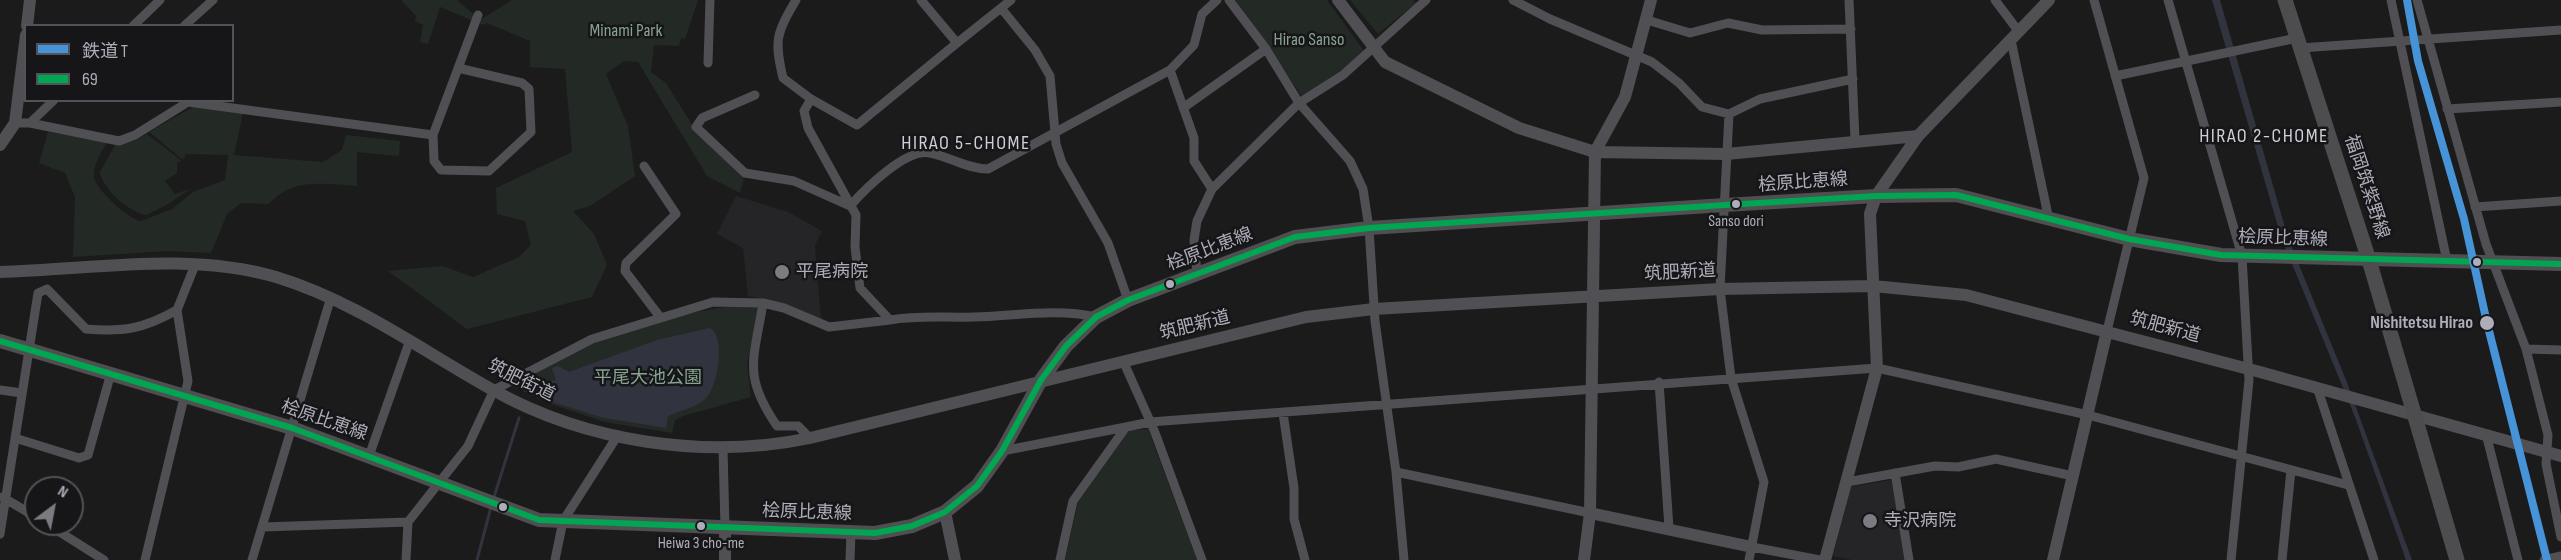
<!DOCTYPE html>
<meta charset="utf-8">
<style>
body{margin:0}
#map{position:relative;width:2561px;height:560px;overflow:hidden;background:#1b1b1b;font-family:"Sofia Sans Condensed","Noto Sans JP",sans-serif}
canvas{display:block}
.legend{position:absolute;left:24px;top:24px;width:210px;height:78px;box-sizing:border-box;background:#161517;border:2px solid #535258;margin:0;padding:8px 10px;list-style:none;font-size:18px;color:#aeaeba}
.legend li{display:flex;align-items:center;gap:12px;height:30px}
.legend b{width:30px;border:2px solid #535258}
.north{position:absolute;left:24px;top:476px;width:60px;height:60px;box-sizing:border-box;background:#161517;border:2px solid #535258;border-radius:50%;rotate:32deg;font-size:16px;font-weight:700;line-height:24px;text-align:center;color:#aeaeba}
.north::after{content:'';display:block;margin:auto;width:21px;height:27px;background:#7b7b82;clip-path:polygon(50% 0,100% 100%,50% 72%,0 100%)}
</style>
<div id="map">
<canvas width="2561" height="560"></canvas>
<ul class="legend">
<li><b style="height:8px;background:#4694d7"></b>鉄道 T</li>
<li><b style="height:8px;background:#00a651"></b>69</li>
</ul>
<div class="north">N</div>
</div>
<script>
const g = document.querySelector('canvas').getContext('2d');
g.lineJoin = 'round';
function fillPath(path, color) { g.fillStyle = color; g.fill(path, 'evenodd'); }
function trace(path, color, width, dash) { g.strokeStyle = color; g.lineWidth = width; g.lineCap = dash ? 'butt' : 'round'; g.setLineDash(dash || []); g.stroke(path); }
function write(font, color, halo, rows, align = 'center') {
  g.font = font + ' "Sofia Sans Condensed","Noto Sans JP",sans-serif'; g.lineWidth = 5; g.setLineDash([]); g.textBaseline = 'middle'; g.strokeStyle = halo; g.fillStyle = color; for (const [text, x, y, turn = 0] of rows) {
    g.save(); g.translate(x, y); g.rotate((+turn || 0) * Math.PI / 180); g.textAlign = isNaN(turn) ? turn : align; if (halo) g.strokeText(text, 0, 0); g.fillText(text, 0, 0); g.restore();
  }
}
fillPath(new Path2D(`
 M736,196L788,212L822,231L815,246L821,320L786,304L748,296L743,248L717,234Z
 M1891,480L1906,560H1852L1833,556L1850,487Z`), '#252527');
fillPath(new Path2D(`
 M401,0H457L480,20L512,0H698L685,39L681,38L679,46L654,45L651,72L666,83L694,128L745,173L740,193L707,176L638,62L624,61L606,74L628,126L635,176L590,206L573,211L594,234L607,265L592,297L467,329L388,271L442,266L473,277L519,257L531,245L525,221L497,214L496,188L572,152L565,69L530,67V41L487,23L483,25L440,7L428,44L420,42L423,25L415,21L416,16Z
 M1235,0H1327L1364,51L1346,71L1303,98Z
 M1350,0H1413L1416,3L1378,34Z
 M193,107L243,113L234,155L323,162L342,150L346,135L400,141L399,156L357,152V186C325,184 292,177 269,204L241,203L227,214L211,253L168,251L73,257L75,197L65,173L39,163L48,132L107,142C102,152 92,166 94,177C96,190 129,220 141,221L172,209L193,192L225,180L228,155L186,154L183,160L149,132Z
 M147,134L182,161L177,162V173L165,181L175,194L190,189L165,206L146,215C129,212 103,190 100,172L115,145L134,141Z
 M731,306L759,307L747,365L751,397L683,416L675,420L672,433L605,422L548,403L512,386L596,341L679,315Z
 M1148,429L1197,560H1065L1078,502L1126,434L1131,430Z`), '#232a25');
fillPath(new Path2D(`
 M2212,0H2220L2288,238L2346,380L2412,560H2406L2355,417L2281,237Z
 M710,328C726,337 718,386 706,398C698,407 679,411 668,416L666,428L604,418L543,399L540,383L556,380L552,368L558,366L569,372L657,340Z`), '#31343e');
trace(new Path2D(`
 M494,497L519,418
 M477,560L491,507`), '#31343e', 3);
trace(new Path2D(`
 M796,0C776,34 774,40 783,78L811,99
 M1229,0L1266,49L1299,103L1350,161L1363,189L1369,228L1375,321L1396,472L1404,560
 M1513,0L1550,19L1652,62L1679,83L1702,107L1729,114L1760,99L1853,79
 M1849,0L1855,140
 M1995,0L2019,32
 M2094,0L2144,178L2107,331
 M2168,0L2242,256L2249,380L2231,560
 M2391,0L2447,261
 M2417,0L2486,244L2526,349L2548,435L2546,464L2561,537
 M1001,8L1011,0
 M1647,20L1690,33L1728,23L1762,30L1851,29
 M133,26L160,0
 M184,26L213,0
 M2011,40L2049,220
 M957,43L1001,8L1035,50L1050,76L1056,144L1062,163L1108,243L1128,300
 M2300,48L2561,30
 M708,63L710,0
 M458,68L522,83L529,89L531,132L489,171L441,170L434,161L433,135L478,15
 M2115,76L2297,38
 M755,95L702,118L696,127L745,173L794,181L850,206C865,189 906,148 930,153C950,157 968,169 988,169L1170,70
 M1183,108L1266,49
 M2447,109L2561,102
 M1729,114L1720,289L1731,378L1764,482L1749,560
 M15,123H30L54,100
 M30,123L119,141L135,135L188,102L433,135
 M644,166L676,214L626,263L625,271L660,317
 M1212,189L1194,161V138L1170,70L1194,45L1202,14L1217,0
 M2475,207L2561,201
 M1197,274L1194,240L1197,221L1212,189L1299,103L1343,75L1426,0
 M763,303C754,360 742,375 777,426H798L810,438
 M890,320C919,315 946,318 974,317C1014,316 1057,308 1096,317
 M2526,349L2561,350
 M1124,363L1154,430L1202,560
 M1659,382L1669,528
 M2317,387L2374,560
 M0,390L22,393
 M1283,413L1294,488V519L1305,560
 M2486,434L2518,560
 M15,438L79,458L88,455L111,373
 M723,448L725,528
 M1002,451L1126,427
 M369,456L410,340
 M1396,472L1590,513
 M1895,473L1909,560
 M1847,482L1935,466L1958,467L1996,459L2073,476
 M2,497L36,517
 M47,524L104,560
 M263,527L408,522
 M0,534L38,293L47,289L86,329C124,332 143,329 177,310
 M1752,547L1820,560
 M145,560L188,381L177,310L195,265
 M252,560L331,297
 M406,560L408,522L468,446L494,390L592,339L713,302L763,303L784,308L829,327L890,320L860,288L855,247L856,215L808,128L804,111L811,99L857,125L957,43L921,0
 M555,560L563,521L618,435
 M850,560L851,532
 M1060,560L1073,501L1126,427L1150,422L1877,368L2088,415L2348,485
 M2282,560L2291,470
 M2544,560L2561,556`), '#505054', 9);
trace(new Path2D(`
 M1338,0L1385,62L1519,128L1595,152L1726,154L1918,136
 M27,26L30,0
 M0,145L15,123L26,35
 M0,272C91,270 186,251 276,277C355,301 421,350 493,390C586,442 705,460 810,438L1306,317L1374,309L1720,289L1873,286L1966,295L2260,372L2561,456
 M945,512L955,560
 M1590,513L1752,547
 M725,528V560
 M1584,560L1590,513L1595,152L1625,97L1651,0
 M1825,560L1877,368L1870,214L1876,196L1918,136L2049,0
 M2053,560L2107,331`), '#505054', 12);
trace(new Path2D(`
 M0,341L292,428L539,520L875,533L912,526L945,512L977,486L1002,451L1041,380L1066,346L1096,317L1128,300L1295,237L1369,228L1725,205L1876,196L1956,195L2129,239L2221,255L2561,264`), '#4f4f51', 14);
trace(new Path2D(`
 M2285,0L2369,260L2457,560`), '#4d4d50', 15);
trace(new Path2D(`
 M0,341L292,428L539,520L875,533L912,526L945,512L977,486L1002,451L1041,380L1066,346L1096,317L1128,300L1295,237L1369,228L1725,205L1876,196L1956,195L2129,239L2221,255L2561,264`), '#00a651', 6);
trace(new Path2D(`
 M2407,0L2418,61L2464,219L2487,323L2547,560`), '#4694d7', 8);
for (const [x, y, r, color] of [
 [1736,204,5,"#aeaeba"],
 [2477,262,5,"#aeaeba"],
 [782,272,8,"#7b7b82"],
 [1170,284,5,"#aeaeba"],
 [2487,323,8,"#aeaeba"],
 [503,507,5,"#aeaeba"],
 [1870,521,8,"#7b7b82"],
 [701,526,5,"#aeaeba"]
]) { const dot = new Path2D(); dot.arc(x, y, r, 0, 2 * Math.PI); g.fillStyle = color; g.fill(dot); trace(dot, '#161517', 2); }
write('16px', '#aeaeba', '#161517', [
 ["Sanso dori",1736,222],
 ["Heiwa 3 cho-me",701,544]
]);
write('18px', '#87a391', '#161517', [
 ["Minami Park",626,31],
 ["Hirao Sanso",1309,40],
 ["平尾大池公園",648,378]
]);
write('18px', '#aeaeba', '#161517', [
 ["桧原比恵線",1803,183,-4],
 ["福岡筑紫野線",2366,187,72],
 ["桧原比恵線",2283,239,2],
 ["桧原比恵線",1210,250,-21],
 ["筑肥新道",1680,273,-3],
 ["筑肥新道",1195,326,-14],
 ["筑肥新道",2165,328,15],
 ["筑肥街道",521,381,26],
 ["桧原比恵線",324,421,19],
 ["桧原比恵線",807,513,2]
]);
write('18px', '#aeaeba', '#161517', [
 ["平尾病院",796,272],
 ["寺沢病院",1884,521]
], 'left');
write('bold 18px', '#aeaeba', '#161517', [
 ["Nishitetsu Hirao",2473,323]
], 'right');
g.letterSpacing = '1.5px';
write('20px', '#cfcfd7', '#161517', [
 ["HIRAO 2-CHOME",2264,137],
 ["HIRAO 5-CHOME",966,144]
]);
g.letterSpacing = '0px';
</script>
